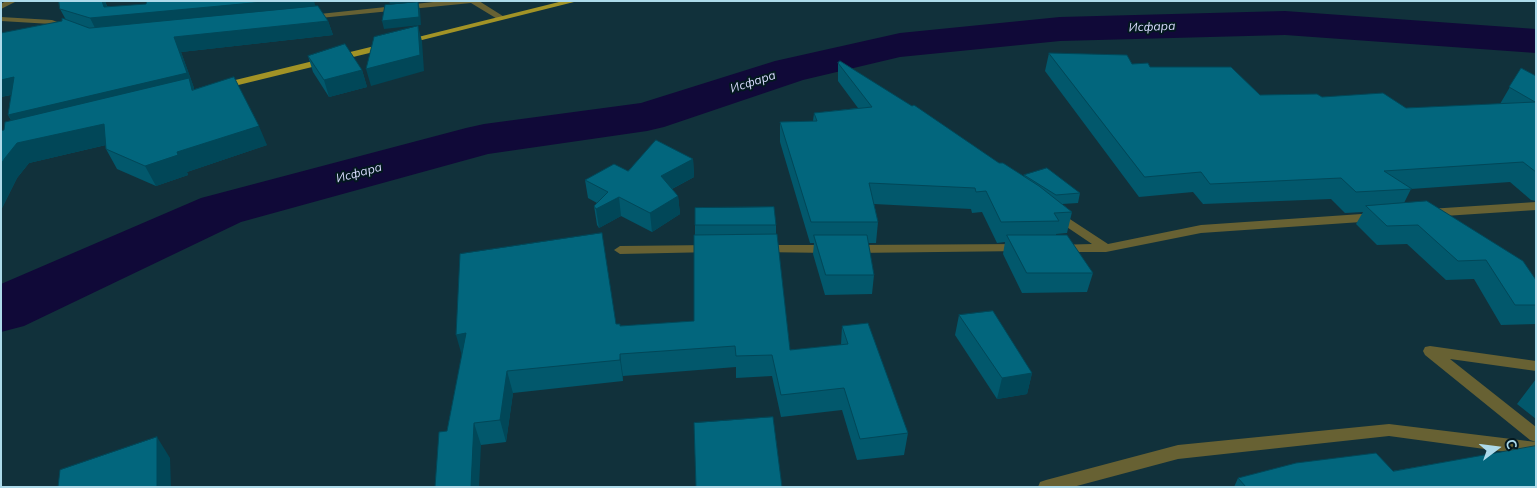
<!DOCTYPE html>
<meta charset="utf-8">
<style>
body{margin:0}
#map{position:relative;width:1537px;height:488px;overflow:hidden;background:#11313b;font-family:Mulish,sans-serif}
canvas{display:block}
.frame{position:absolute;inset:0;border:2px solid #addaea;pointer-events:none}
.north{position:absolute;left:1472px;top:423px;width:50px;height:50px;-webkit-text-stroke:4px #03181f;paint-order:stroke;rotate:75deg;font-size:14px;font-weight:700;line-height:20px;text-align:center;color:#addaea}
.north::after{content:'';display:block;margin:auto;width:18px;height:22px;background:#addaea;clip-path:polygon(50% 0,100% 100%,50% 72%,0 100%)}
</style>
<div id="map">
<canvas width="1537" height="488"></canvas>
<div class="frame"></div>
<div class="north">С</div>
</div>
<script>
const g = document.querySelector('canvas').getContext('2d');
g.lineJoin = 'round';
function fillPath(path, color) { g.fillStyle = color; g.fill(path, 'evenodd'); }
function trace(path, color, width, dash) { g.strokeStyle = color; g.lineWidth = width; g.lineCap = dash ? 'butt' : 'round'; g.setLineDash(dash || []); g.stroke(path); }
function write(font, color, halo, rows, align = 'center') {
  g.font = font + ' Mulish,sans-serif'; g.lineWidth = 4; g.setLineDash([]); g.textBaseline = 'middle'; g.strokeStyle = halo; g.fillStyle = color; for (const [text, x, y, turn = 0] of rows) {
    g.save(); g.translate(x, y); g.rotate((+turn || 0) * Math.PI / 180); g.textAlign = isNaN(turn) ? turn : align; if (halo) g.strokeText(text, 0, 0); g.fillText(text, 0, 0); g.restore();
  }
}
fillPath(new Path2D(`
 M1285,11L1536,29V53L1285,35L1060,41L900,57L803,80L664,127L647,131L488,154L241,222L24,326L1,332V284L201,198L466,128L484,124L641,103L775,61L900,33L1060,17Z`), '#100938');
fillPath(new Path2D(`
 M6,1H17L1,9V4Z
 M443,1H479L506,18L499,20L471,3L310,19L306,17L310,15Z
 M1,17L52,20L74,28L70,30L51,24L1,21Z
 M1536,202V210L1429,217L1423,213L1429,209Z
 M1056,210L1108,244L1201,225L1376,213L1382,217L1376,221L1201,233L1106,252H1058L1054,251L1052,248L1054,245L1092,244L1052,217L1050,214L1052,211Z
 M1021,244L1025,245L1027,248L1025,251L853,253L847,249L853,245Z
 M711,245L717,249L715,252L620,254L614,250L620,246Z
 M763,245H831L837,249L831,253L759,252L757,249L759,246Z
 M1430,346L1536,361V371L1450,359L1536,427V442L1530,440L1425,355L1423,351L1425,347Z
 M1389,424L1536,442V456L1389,436L1178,459L1073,487H1038L1040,482L1046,480L1178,445Z`), '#676133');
fillPath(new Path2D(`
 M563,1H578L406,44L402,41Z
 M387,43L391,46L390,48L222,89L217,86L219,84Z`), '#a29326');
fillPath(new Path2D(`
 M59,1H105L107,6H316L328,21L333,35L181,52L194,88L193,89L267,145L187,172L188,175L156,186L117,169L106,149V145L29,163L17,178L1,210V131L4,130L11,120L8,115L11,95L1,97L62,21L66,20L60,9Z
 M1049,53L1150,67L1260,95L1322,97L1406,108L1500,104L1521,68L1536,76V201L1531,200L1510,182L1411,189L1404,203L1536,280V324L1501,325L1474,279L1446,280L1407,244L1377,245L1356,224L1363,212L1345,213L1331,199L1203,204L1193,192L1139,197L1045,71Z
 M308,56L362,70L367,87L329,97L313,72Z
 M838,63L999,163L1024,177V175L1080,193L1078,203L1062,204L1072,212L1067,233L1056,234V235L1093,273L1087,292L1022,293L1003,254L1005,242L997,243L982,212L972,213L971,209L874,204L878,222L876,243H868L874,275L872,294L825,295L813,254L814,243H810L780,142V122L813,121L814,113L858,108L838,81Z
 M693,159L694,177L672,189L678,196L680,214L652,232L621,216L599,228L597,225L594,206L597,203L588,198L585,180L628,171Z
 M695,225H776V234L790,350L841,345L842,326L908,433L904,455L857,460L842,410L781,417L772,376L736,378V367L623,376V381L513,393L506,442L481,445L447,431L462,355L616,324L620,326L694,321L695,235Z
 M959,315L1032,373L1027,394L997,399L955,335Z
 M1536,379V419L1517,404Z
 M1393,471L1536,487H1234L1238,478Z`), '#02586c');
fillPath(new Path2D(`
 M102,1H105L109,16L274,1H314L317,11L97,32L90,18Z
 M389,1H420L390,4Z
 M418,2L420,10L421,25L384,29L382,21Z
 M328,21L333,35L181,52L194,88L193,89L197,97L18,131L8,115L174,37Z
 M418,26L422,41L424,71L371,86L366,69Z
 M362,70L367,87L329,97L324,80Z
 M14,77L23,92L1,97V80Z
 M104,124L114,143L29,163L17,178L1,210V164L5,158L17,143Z
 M259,126L267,145L187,172L188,175L156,186L145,166L177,152Z
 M693,159L694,177L662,194L661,176Z
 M678,196L680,214L652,232L650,213Z
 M619,197L621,216L599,228L596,209Z
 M466,333L462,356L456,335Z
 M620,354L623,376V381L620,360Z
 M507,371L513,393L506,442L500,420Z
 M1032,373L1027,394L997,399L1002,378Z
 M474,423L481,445L479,487H471Z
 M157,437L170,458L171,487H157Z`), '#014758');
const building = new Path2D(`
 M59,1H102L104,7L146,4L147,1H274L90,18L60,9Z
 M418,2L419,17L382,21L385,5Z
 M318,6L328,21L174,37L187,73L8,115L14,77L1,80V33L62,21V18L89,28Z
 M418,26L420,55L366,69L374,37Z
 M345,44L362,70L324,80L308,56Z
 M1049,53L1127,55L1132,64L1148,63L1150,67H1231L1260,95L1317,94L1322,97L1383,93L1406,108L1535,102L1509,87L1521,68L1536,76V172L1523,162L1384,171L1412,189L1356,192L1341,178L1210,184L1201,172L1145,177Z
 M840,61L912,106L914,105L999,163H1003L1039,186L1072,212L1054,213L1059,221L1001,222L986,191L976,192L975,188L869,183L878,222H811L780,122L817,121L814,113L872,107L838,63Z
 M234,77L259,126L177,152L178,155L145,166L106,149L104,124L17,143L5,158L1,164V131L4,130L5,122L189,78L192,90Z
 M656,140L693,159L661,176L678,196L650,213L619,197L596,209L594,206L608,192L585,180L614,164L628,171Z
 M1047,168L1080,193L1056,195L1024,175Z
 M1427,201L1523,261L1536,280V305H1515L1486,260L1458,261L1418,225L1387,226L1366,206Z
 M774,207L776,225H695V208Z
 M602,233L616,324H620V326L694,321V235L777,234L790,350L848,344L842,326L868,323L908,433L860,439L844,388L781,395L772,355L736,356L735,346L620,354V360L507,371L500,420L474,423L471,487H435L439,432L447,431L466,333L456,335L460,254Z
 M814,235H867L874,275H826Z
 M1007,235H1067L1093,273H1027Z
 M993,311L1032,373L1002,378L959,315Z
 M773,417L782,487H696L694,423Z
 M157,437V487H58L60,470Z
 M1536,446V487H1245H1246L1238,478L1296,463L1376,453L1393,471Z`);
fillPath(building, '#02667d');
trace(building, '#014758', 1);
write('italic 12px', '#d8dbfd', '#03181f', [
 ["Исфара",1152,27,-2],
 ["Исфара",753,82,-18],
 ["Исфара",359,173,-15]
]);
</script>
